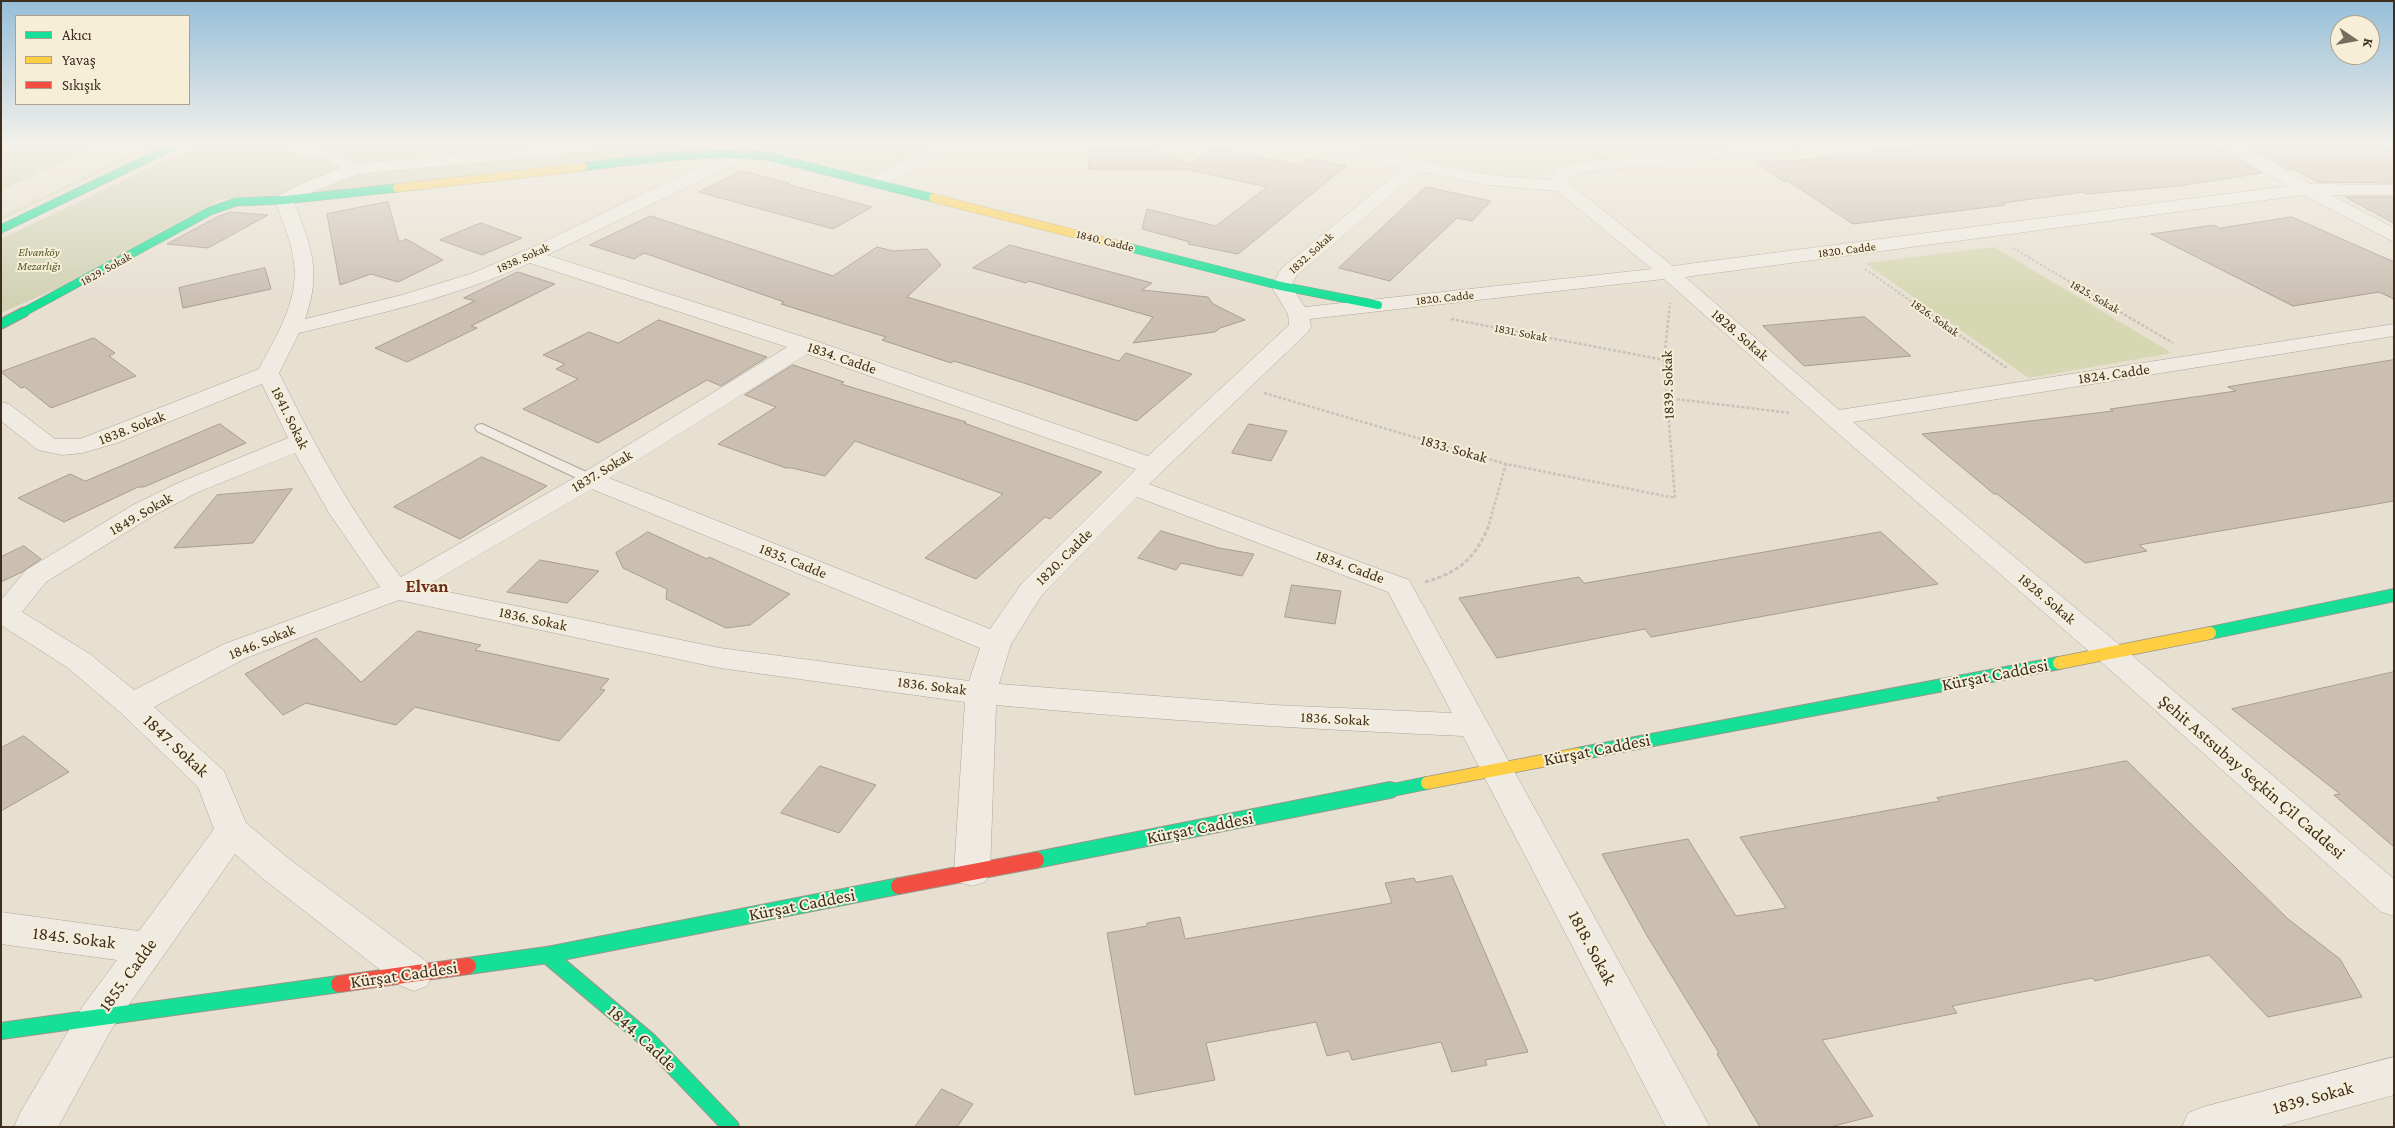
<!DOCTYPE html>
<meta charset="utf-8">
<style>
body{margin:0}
#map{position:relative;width:2395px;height:1128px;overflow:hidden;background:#e7e0d1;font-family:"Crimson Pro",serif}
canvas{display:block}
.frame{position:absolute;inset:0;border:2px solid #3d2e20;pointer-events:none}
.legend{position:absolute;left:15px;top:15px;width:175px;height:90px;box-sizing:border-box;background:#f7eed8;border:1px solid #ada18e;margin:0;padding:6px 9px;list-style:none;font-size:15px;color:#3d2e20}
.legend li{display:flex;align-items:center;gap:10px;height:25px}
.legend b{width:25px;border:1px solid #ada18e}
.north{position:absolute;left:2330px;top:15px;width:50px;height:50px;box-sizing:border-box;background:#f7eed8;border:1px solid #ada18e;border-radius:50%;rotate:102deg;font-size:14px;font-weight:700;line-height:20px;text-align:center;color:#3d2e20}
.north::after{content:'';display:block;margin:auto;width:18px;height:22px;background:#786c5e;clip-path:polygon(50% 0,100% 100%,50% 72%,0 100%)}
</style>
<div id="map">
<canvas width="2395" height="1128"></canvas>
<div class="frame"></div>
<ul class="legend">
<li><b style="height:6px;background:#16e098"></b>Akıcı</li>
<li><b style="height:6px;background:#ffcf43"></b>Yavaş</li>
<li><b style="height:6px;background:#f24e42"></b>Sıkışık</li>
</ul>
<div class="north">K</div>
</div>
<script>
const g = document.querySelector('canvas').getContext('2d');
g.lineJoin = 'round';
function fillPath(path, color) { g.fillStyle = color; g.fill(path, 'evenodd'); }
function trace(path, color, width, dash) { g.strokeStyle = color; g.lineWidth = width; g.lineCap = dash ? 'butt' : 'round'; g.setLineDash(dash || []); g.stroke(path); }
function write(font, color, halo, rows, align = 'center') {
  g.font = font + ' "Crimson Pro",serif'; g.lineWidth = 4; g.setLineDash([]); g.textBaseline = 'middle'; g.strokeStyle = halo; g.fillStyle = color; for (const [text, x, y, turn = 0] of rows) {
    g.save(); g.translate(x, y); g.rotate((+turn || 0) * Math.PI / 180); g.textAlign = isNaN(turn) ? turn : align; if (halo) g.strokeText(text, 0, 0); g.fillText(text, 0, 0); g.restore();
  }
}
fillPath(new Path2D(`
 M151,144H160L1,220V217Z
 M724,144H934L887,169L867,173L759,147L719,148Z
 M1339,144H1768L1565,164L1566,166L1542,170L1547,174L1521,178L1472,172L1468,169Z
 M1994,247L2172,353L2029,378L1865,263Z`), '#d6d7b3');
fillPath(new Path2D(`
 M1,144H101L1,191Z
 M199,144H724L719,148L317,194L219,200L60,287L1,313V239Z`), '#d1d1b3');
const building = new Path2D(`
 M1936,144H2214L2262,173L2178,186L2087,194L2083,192L2003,203L2005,205L1853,224L1788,181L1784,182L1756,162L1800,160Z
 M2242,144H2382L2394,151V183L2318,182L2293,169H2288Z
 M1144,147L1191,164L1215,147L1299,165L1308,158L1346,166L1238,254L1188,244L1190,242L1142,229L1147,209L1216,226L1267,187L1185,169H1089L1088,150Z
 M742,171L789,183L787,184L872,207L833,229L699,192Z
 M1426,187L1491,201L1472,221L1457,218L1390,281L1339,268Z
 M2346,197H2394V223Z
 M388,202L399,242L406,239L443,260L398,282L371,274L340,285L327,214Z
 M230,212L268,215L208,248L167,244L217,217Z
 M651,216L833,276L877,247L893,251L927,249L941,265L907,297L1119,361L1126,353L1192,374L1137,421L1027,384L954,361L951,363L882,340L886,337L781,304L784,302L644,253L634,259L590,245Z
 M2292,217L2394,262V299L2379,292L2293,306L2151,234L2214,225L2219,228Z
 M481,223L522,238L482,255L440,240Z
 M1010,245L1152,283L1142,290L1208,297L1213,304L1245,320L1220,328L1215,332L1133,343L1153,317L1029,281L1026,283L973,268Z
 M265,268L271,289L183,308L179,288Z
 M518,272L555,284L471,326L477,328L407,362L375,348L475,301L464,298Z
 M1865,317L1911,356L1804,366L1763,326Z
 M659,320L767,357L721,386L707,380L598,443L523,409L578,379L556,369L565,364L543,355L589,332L618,343Z
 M94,338L115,353L109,356L136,376L51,408L25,387L21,388L1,372Z
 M2394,360V501L2139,545L2147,551L2085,563L1997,494H1994L1922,434L2113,411L2110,409L2236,391L2228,387Z
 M793,365L844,382L841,384L966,422L964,423L1102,472L1050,519L1045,517L976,579L925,558L1003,494L855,441L825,476L792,468H786L718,444L776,407L745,395Z
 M220,424L246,443L144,487H138L64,522L18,498L70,474L85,481Z
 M1249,424L1287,431L1271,461L1232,453Z
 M482,457L547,486L460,539L394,507Z
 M292,489L253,543L174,548L217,495Z
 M1161,531L1219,548L1254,554L1242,576L1181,563L1176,570L1138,558Z
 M648,532L707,559L709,557L790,594L750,625L726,628L666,599L667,589L623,568L616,553Z
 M1881,532L1938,584L1651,637L1645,629L1497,658L1459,598L1579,577L1584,583Z
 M24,546L41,559L22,572L1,582V557Z
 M540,560L599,571L567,603L507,592Z
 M1292,585L1341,591L1335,624L1285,617Z
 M418,631L481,645L475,650L609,679L600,689L605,690L559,741L415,707L396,725L306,703L283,715L245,674L316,638L361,682Z
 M2394,672V847L2334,795L2340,794L2232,709Z
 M24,736L69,772L1,811V748Z
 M2127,761L2288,919L2340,959L2362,997L2268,1017L2209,955L2095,981L2092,978L1952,1006L1957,1013L1822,1040L1873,1116L1830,1127H1760L1717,1054L1719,1053L1646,934L1602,854L1688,839L1736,916L1786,908L1740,837L1940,801L1937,798Z
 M820,766L876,785L839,833L781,813Z
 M1452,876L1528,1052L1485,1060L1487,1065L1452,1072L1441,1042L1352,1060L1349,1051L1327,1056L1316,1022L1206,1043L1215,1080L1135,1095L1107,933L1147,926V923L1180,917L1185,939L1392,903L1385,883L1414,878L1416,882Z
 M942,1089L973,1104L957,1127H915Z`);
fillPath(building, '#cbbfb2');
trace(building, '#a89c90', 1);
const lane = new Path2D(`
 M482,424L595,476L597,479L595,482H585L477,431L475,428L477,425Z`);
const street = new Path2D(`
 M277,144C311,144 328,147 358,164L561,144H626L618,149L358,174L315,191L294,202C311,247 322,271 305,319L402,295L473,273L540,244L704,164L743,148L749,149L751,153L749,157L547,255L813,340L1148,456L1289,325L1288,314L1271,286L1282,268L1403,168L1311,149L1303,144H1338L1489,175L1552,180L1551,176L1561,167L1581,162L1765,144H1830L1822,149L1582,172L1569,178L1570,184L1673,266L2288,186L2216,144H2237L2311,184L2394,185V195H2331L2394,228V242L2304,195L1685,277L1839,410L2394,324V336L1853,422L2121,646L2394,879V916L2381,912L2099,660L1826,423L1664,279L1310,319L1311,327L1308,332L1149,484L1409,580L1710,1127H1666L1463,736C1307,729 1152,720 996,705L990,872L985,882L972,886L959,882L954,872L965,702L720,668L399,600L246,658L154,707L224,771L246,823L288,858L427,962L433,974L427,986L414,991L401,986L262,878L235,854L111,1030L58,1127H14L20,1113L83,1006L117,960L1,944V912L139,931L214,829L198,787L121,713L68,668L1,625V600L26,570L133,505L178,483L288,438L262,384L117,443L82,453L62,455L38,450L1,421V402L9,404L55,439H80L259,369C276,336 299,301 294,263C292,242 282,220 275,200L278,196L303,183L341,168C336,165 329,160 323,158C310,154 286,157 277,144ZM1419,171L1489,185L1557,191L1652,269L1305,307L1291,286L1297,275ZM530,263L787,347L581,474L401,577C352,514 314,444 279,373L299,333C378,314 456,297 530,263ZM807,354L1136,469L1022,583L990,629L609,478ZM295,453L329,513L380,587L224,644L134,690L90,654L22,612L46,582L151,517L196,493ZM592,489L980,648L969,681L720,648L424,587ZM1137,497L1388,592L1452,713L1274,705L999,684L1011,644L1042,595Z
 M933,144H956L882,187H870L867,183L870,179Z
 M2394,1057V1095L2278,1127H2182L2188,1113L2203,1107Z`);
const fastFar3 = new Path2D(`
 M583,167C645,159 705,150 767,156L933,198
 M1,229L178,144
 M1127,247L1281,286L1378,305
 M22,313L210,211L236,202L284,200L397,188`);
const fastFar2 = new Path2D(`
 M1,324L24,312`);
const fastFar1 = new Path2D(`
 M2210,633L2394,595
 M1578,754L2059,663
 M1383,792L1427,783`);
const fast = new Path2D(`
 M1036,860L1390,790
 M547,955L649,1041L731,1127
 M468,966L547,955L899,886
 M1,1031L339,984`);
const slowFar1 = new Path2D(`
 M397,188L583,167
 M933,198L1127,247`);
const slow = new Path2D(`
 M2059,663L2210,633
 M1427,783L1578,754`);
const jam = new Path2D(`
 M899,886L1036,860
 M339,984L468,966`);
trace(lane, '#ada599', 2);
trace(street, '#ada599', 1);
trace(fastFar3, '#9c958a', 9);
trace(fastFar2, '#9c958a', 11);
trace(fastFar1, '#9c958a', 14);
trace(fast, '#9c958a', 18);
trace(slowFar1, '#9c958a', 9);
trace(slow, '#9c958a', 14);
trace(jam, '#9c958a', 18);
trace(new Path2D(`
 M2013,248L2122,313
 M1865,269L1928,313
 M1669,313L1670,303`), '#c8c2b9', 2, [2.5, 2]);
trace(new Path2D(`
 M1926,312L2007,368
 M2120,312L2173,343
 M1451,319L1664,360
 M1264,393L1506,464L1675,498L1664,360L1669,312
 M1667,398L1791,413
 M1489,524L1506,464`), '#c8c2b9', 2.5, [3, 2]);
trace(new Path2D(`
 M1425,582C1461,572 1476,557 1490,523`), '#c8c2b9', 3, [4, 2.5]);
fillPath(lane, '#efebe3');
fillPath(street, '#efebe3');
trace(fastFar3, '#16e098', 8);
trace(fastFar2, '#16e098', 9);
trace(fastFar1, '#16e098', 12);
trace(fast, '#16e098', 16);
trace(slowFar1, '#ffcf43', 8);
trace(slow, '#ffcf43', 12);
trace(jam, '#f24e42', 16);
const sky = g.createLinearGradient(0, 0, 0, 302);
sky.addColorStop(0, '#96bed9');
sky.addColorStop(0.48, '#f4f1ea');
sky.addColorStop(1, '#f4f1ea00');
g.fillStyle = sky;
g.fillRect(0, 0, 2395, 302);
write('12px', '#3d2e20', '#f7eed8', [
 ["1840. Cadde",1105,241,14],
 ["1820. Cadde",1847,250,-7],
 ["1832. Sokak",1311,253,-42],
 ["1838. Sokak",523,258,-24],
 ["1829. Sokak",106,269,-29],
 ["1825. Sokak",2095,297,30],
 ["1820. Cadde",1445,298,-6],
 ["1826. Sokak",1935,318,35],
 ["1831. Sokak",1521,333,11]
]);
write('italic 12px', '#4d5a26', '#f7eed8', [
 ["Elvanköy",39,252],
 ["Mezarlığı",39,266]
]);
write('15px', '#3d2e20', '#f7eed8', [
 ["1828. Sokak",1740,335,41],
 ["1834. Cadde",842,358,19],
 ["1824. Cadde",2114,374,-8],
 ["1839. Sokak",1668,385,-92],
 ["1841. Sokak",290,418,64],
 ["1838. Sokak",132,428,-21],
 ["1833. Sokak",1454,449,16],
 ["1837. Sokak",602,471,-31],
 ["1849. Sokak",141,514,-30],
 ["1820. Cadde",1064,557,-45],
 ["1835. Cadde",793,561,22],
 ["1834. Cadde",1350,567,20],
 ["1828. Sokak",2047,599,40],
 ["1836. Sokak",533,619,12],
 ["1846. Sokak",262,642,-22],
 ["1836. Sokak",932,686,7],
 ["1836. Sokak",1335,719,3]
]);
write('bold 18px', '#6b2e1e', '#f7eed8', [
 ["Elvan",427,586]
]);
write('18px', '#3d2e20', '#f7eed8', [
 ["Kürşat Caddesi",1995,675,-11],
 ["1847. Sokak",176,746,43],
 ["Kürşat Caddesi",1597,750,-11],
 ["Şehit Astsubay Seçkin Çil Caddesi",2252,777,41],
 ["Kürşat Caddesi",1200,828,-11],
 ["Kürşat Caddesi",802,905,-11],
 ["1845. Sokak",74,938,7],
 ["1818. Sokak",1592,948,62],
 ["1855. Cadde",128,975,-54],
 ["Kürşat Caddesi",404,975,-8],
 ["1844. Cadde",642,1038,43],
 ["1839. Sokak",2313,1098,-15]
]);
</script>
